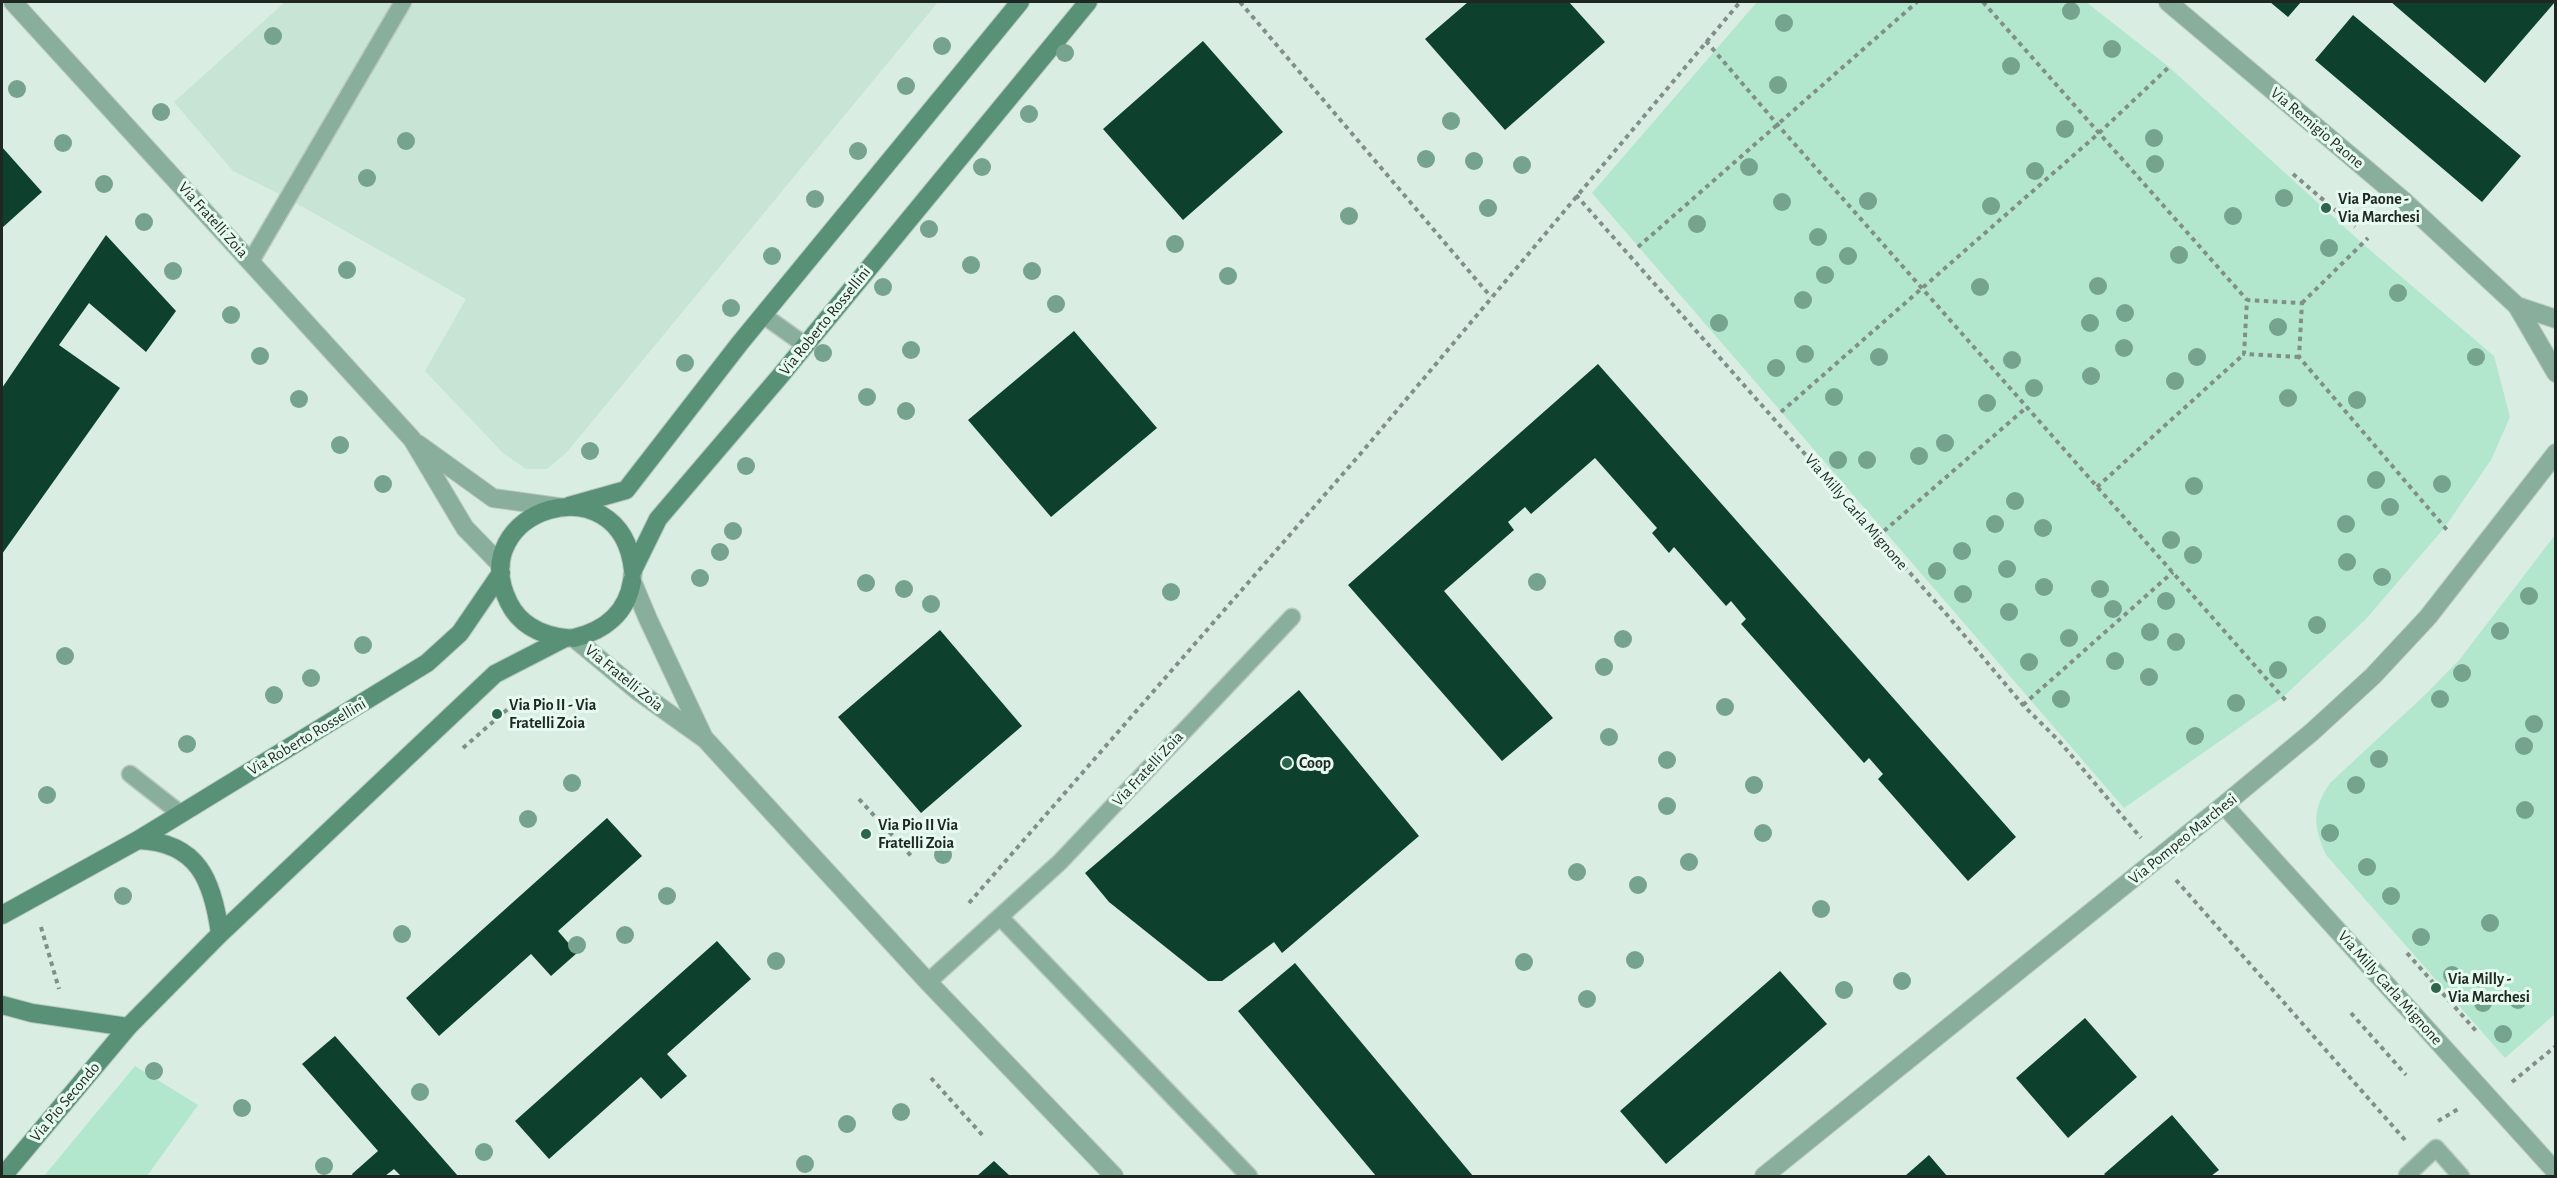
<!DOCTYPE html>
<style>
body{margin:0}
#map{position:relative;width:2557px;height:1178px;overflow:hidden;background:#d9ede2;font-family:"Alegreya Sans",sans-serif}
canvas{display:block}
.frame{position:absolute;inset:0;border:3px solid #1f2723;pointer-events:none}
</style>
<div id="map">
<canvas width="2557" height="1178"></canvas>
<div class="frame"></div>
</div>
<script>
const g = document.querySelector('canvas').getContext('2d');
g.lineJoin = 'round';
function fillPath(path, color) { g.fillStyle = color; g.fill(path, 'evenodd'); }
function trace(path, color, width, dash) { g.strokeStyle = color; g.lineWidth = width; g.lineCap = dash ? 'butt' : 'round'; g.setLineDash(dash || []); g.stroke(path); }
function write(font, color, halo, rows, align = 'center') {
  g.font = font + ' "Alegreya Sans",sans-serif'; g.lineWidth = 6; g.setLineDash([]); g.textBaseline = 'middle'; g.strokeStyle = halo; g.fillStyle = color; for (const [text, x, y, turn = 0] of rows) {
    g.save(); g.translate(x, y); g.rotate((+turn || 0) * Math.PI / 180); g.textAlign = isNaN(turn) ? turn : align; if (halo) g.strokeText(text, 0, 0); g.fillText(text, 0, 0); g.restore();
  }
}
fillPath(new Path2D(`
 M285,2H938L567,452L547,469H526L503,453L425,371L466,299L287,198L233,171L174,102Z`), '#c8e4d5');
fillPath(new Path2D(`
 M1757,2H2086L2169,67L2363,244L2494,356L2510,417L2491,460L2445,527L2366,619L2283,697L2124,808L1592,193Z
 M2555,535V1014L2505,1058L2326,855C2313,825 2312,810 2330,783L2427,693L2460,659Z
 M135,1066L198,1105L147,1176H44Z`), '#b3e7cd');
fillPath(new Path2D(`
 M1468,2H1569L1605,42L1505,130L1425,39Z
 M2270,2H2301L2288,17Z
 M2391,2H2555L2485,83Z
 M2353,15L2521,156L2482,202L2315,60Z
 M1203,41L1283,132L1183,220L1103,129Z
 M2,147L42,192L2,228Z
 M106,235L176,311L146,352L89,303L59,345L120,388L2,554V388Z
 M1074,331L1157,428L1051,517L968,420Z
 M1598,364L2016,837L1968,881L1878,779L1883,774L1869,758L1864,763L1741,624L1746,619L1731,601L1726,606L1674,547L1669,553L1652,533L1657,528L1595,458L1531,514L1525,507L1508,522L1514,530L1444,591L1553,718L1502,761L1348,585Z
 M940,630L1022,726L921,813L838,717Z
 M1299,690L1419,836L1282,953L1274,942L1222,981H1208L1109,902L1085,873Z
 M607,818L642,856L558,931L577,953L551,976L531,954L439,1036L406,998Z
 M717,941L751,979L667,1054L687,1076L661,1099L641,1077L549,1159L515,1121Z
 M1295,963L1473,1176H1376L1238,1011Z
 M1780,971L1827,1024L1666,1164L1620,1111Z
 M2085,1018L2137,1077L2068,1138L2016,1078Z
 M335,1036L458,1176H401L394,1169L385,1176H353L352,1174L378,1151L302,1064Z
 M2172,1115L2219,1170L2211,1176H2106L2104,1174Z
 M1929,1155L1947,1176H1905Z
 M994,1161L1010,1176H977Z`), '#0e412d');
const lane = new Path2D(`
 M251,261L403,2
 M763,315L805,345
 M130,774L181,814
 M1000,917L1249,1176
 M928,982L1060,862L1292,617
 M2407,1175L2436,1148L2461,1176`);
const street = new Path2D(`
 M13,2L412,439L465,528L501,565
 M2168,2L2405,202L2517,306L2556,373
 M2517,306L2556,319
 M418,444L493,498L558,507
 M633,571L632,581L648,619L704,738
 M565,638H574L639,692L705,739L928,982L1114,1176
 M2224,805L2556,1172
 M1764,1176L2224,805L2312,732L2373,676L2428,617L2556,453`);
const secondary = new Path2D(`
 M569,506L626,490L740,343L1020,2
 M633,570L658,519L781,375L1088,2
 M565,638C541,635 520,625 509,603C462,510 621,459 633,570
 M574,638C604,631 627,613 632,581
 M138,840C199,842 213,882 220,934
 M2,915L138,840L427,663L460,633L501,573
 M2,1005L32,1013L128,1027
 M3,1176L128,1027L220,934L495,674L565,638`);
trace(lane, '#b8c9c0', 19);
trace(street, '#b8c9c0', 20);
trace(secondary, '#b8c9c0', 20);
trace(new Path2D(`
 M1240,2L1491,297
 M1983,2L2247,300
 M1706,41L1777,124L2287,702
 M2293,174L2355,227
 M1576,195L1948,616L2023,705L2060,742L2141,838
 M1638,247L1917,2
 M2302,303L2368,238
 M2299,357L2244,354L2247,300L2302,303L2299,357L2447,530
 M1781,412L2099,133L2169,67
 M2097,487L2244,354
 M1884,531L2027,407
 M2023,705L2173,572
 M463,748L517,701
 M859,799L913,858
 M2176,880L2405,1140
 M969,903L1362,452L1740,2
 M41,927L59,989
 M2407,953L2476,1031
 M2351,1013L2406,1075
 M931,1078L985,1138
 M2512,1082L2556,1046
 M2438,1121L2460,1108`), '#818f88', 4, [4.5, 4.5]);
trace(lane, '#89ae9b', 16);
trace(street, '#89ae9b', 18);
trace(secondary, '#599176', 18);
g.fillStyle = '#75a38e';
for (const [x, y] of [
 [2071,11],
 [1784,23],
 [273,36],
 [942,46],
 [2112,49],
 [1065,53],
 [2011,66],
 [1778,85],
 [906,86],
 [17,89],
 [161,112],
 [1029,114],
 [1451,121],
 [2065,129],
 [2154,138],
 [406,141],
 [63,143],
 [858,151],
 [1426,159],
 [1474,161],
 [2155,164],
 [1522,165],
 [982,167],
 [1749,167],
 [2035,171],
 [367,178],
 [104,184],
 [2284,198],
 [815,199],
 [1868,201],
 [1782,202],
 [1991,206],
 [1488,208],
 [1349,216],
 [2233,216],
 [144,222],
 [1697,224],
 [929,229],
 [1818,237],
 [1175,244],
 [2329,248],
 [2179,255],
 [772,256],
 [1848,256],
 [971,265],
 [347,270],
 [173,271],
 [1032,271],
 [1825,275],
 [1228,276],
 [2098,286],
 [883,287],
 [1980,287],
 [2398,293],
 [1803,300],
 [1056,304],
 [731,308],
 [2125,313],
 [231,315],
 [1719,323],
 [2090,323],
 [2278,327],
 [2124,348],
 [911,350],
 [823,353],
 [1805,354],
 [260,356],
 [1879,357],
 [2197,357],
 [2476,357],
 [2012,360],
 [685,363],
 [1776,368],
 [2091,376],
 [2175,381],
 [2034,388],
 [867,397],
 [1834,397],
 [2288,398],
 [299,399],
 [2357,400],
 [1987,403],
 [906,411],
 [1945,443],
 [340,445],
 [590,451],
 [1919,456],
 [1838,460],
 [1867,460],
 [746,466],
 [2376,480],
 [383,484],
 [2442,484],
 [2194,486],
 [2015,501],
 [2390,507],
 [1995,524],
 [2346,524],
 [2043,528],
 [733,531],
 [2171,540],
 [1962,551],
 [720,552],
 [2193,555],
 [2347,562],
 [2007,569],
 [1937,571],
 [2382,577],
 [700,578],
 [1537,582],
 [866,583],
 [2044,587],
 [904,589],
 [2100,589],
 [1171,592],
 [1963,594],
 [2529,596],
 [2166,601],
 [931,604],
 [2113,609],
 [2009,612],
 [2317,625],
 [2500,631],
 [2150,632],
 [2069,638],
 [1623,639],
 [2176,642],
 [363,645],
 [65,656],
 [2115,661],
 [2029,662],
 [1604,667],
 [2278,670],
 [2462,673],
 [2149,677],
 [311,678],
 [274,695],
 [2061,699],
 [2440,699],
 [2236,703],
 [1725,707],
 [2534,724],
 [2195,736],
 [1609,737],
 [187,744],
 [2524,746],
 [2379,759],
 [1667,760],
 [572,783],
 [1754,785],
 [2356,785],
 [47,795],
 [1667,806],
 [2525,810],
 [528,819],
 [1763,833],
 [2330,833],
 [943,855],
 [1689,862],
 [2367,867],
 [1577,872],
 [1638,885],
 [123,896],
 [667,896],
 [2391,896],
 [1821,909],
 [2490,923],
 [402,934],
 [625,935],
 [2421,937],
 [577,945],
 [1635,960],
 [776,961],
 [1524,962],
 [2452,975],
 [1902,981],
 [1844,990],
 [1587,999],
 [2518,1000],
 [2483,1003],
 [2503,1034],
 [154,1071],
 [420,1092],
 [242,1108],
 [901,1112],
 [847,1124],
 [484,1152],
 [805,1164],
 [324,1166]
]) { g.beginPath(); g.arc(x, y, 9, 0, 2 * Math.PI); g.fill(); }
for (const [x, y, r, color] of [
 [2326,208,6,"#2c644c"],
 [497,714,6,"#2c644c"],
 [1287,763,6,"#2c644c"],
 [866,834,6,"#2c644c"],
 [2436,988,6,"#2c644c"]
]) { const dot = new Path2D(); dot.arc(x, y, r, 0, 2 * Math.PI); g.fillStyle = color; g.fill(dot); trace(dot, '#e6faef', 2); }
write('16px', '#1f2723', '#e6faef', [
 ["Via Remigio Paone",2317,128,40],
 ["Via Fratelli Zoia",213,220,48],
 ["Via Roberto Rossellini",825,321,-51],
 ["Via Milly Carla Mignone",1856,512,49],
 ["Via Fratelli Zoia",624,678,39],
 ["Via Roberto Rossellini",307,737,-31],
 ["Via Fratelli Zoia",1148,769,-47],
 ["Via Pompeo Marchesi",2183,839,-39],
 ["Via Milly Carla Mignone",2390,988,48],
 ["Via Pio Secondo",65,1102,-50]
]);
write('bold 16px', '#1f2723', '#e6faef', [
 ["Via Paone -",2338,199],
 ["Via Marchesi",2338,217],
 ["Via Pio II - Via",509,705],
 ["Fratelli Zoia",509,723],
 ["Coop",1299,763],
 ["Via Pio II Via",878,825],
 ["Fratelli Zoia",878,843],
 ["Via Milly -",2448,979],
 ["Via Marchesi",2448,997]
], 'left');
</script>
